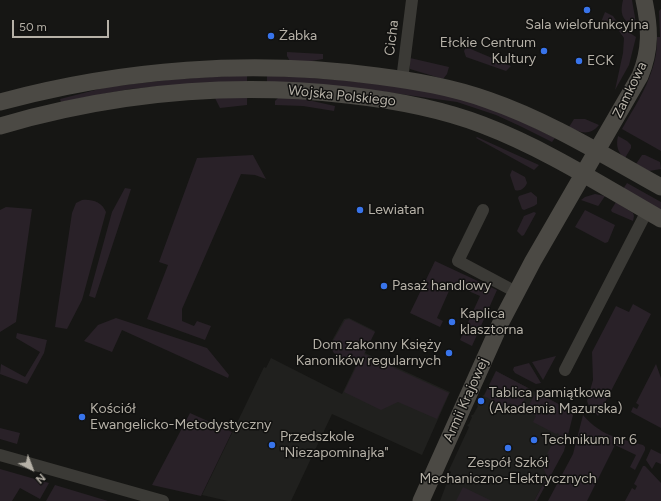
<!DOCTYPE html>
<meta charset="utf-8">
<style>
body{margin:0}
#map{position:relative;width:661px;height:501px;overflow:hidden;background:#161614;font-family:Figtree,sans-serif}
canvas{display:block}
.north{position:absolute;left:12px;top:449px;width:40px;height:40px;-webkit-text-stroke:3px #111110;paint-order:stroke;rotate:138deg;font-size:11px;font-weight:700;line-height:16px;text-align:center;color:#b6b1a7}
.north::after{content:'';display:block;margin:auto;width:14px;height:18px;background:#b6b1a7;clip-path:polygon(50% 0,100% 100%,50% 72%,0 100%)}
.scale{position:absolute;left:12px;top:20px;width:97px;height:18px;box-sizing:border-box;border:2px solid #b6b1a7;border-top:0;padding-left:5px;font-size:12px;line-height:14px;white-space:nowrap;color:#b6b1a7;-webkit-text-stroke:3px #111110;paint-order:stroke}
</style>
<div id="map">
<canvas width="661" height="501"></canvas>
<div class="north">N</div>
<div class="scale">50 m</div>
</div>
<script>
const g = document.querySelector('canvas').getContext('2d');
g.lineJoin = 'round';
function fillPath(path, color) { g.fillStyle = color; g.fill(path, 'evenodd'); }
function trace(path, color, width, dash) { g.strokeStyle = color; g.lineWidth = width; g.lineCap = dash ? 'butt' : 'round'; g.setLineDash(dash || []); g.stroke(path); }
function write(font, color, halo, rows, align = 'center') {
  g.font = font + ' Figtree,sans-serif'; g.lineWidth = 3; g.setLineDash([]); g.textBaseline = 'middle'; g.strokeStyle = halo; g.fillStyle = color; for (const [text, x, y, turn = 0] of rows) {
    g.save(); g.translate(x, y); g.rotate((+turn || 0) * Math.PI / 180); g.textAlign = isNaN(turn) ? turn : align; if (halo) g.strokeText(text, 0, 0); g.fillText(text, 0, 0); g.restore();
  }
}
fillPath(new Path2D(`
 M349,318L375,331L365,353L450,392L422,455L332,414L291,501H228L202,495L264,367L266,368L271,358L342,394L356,365L334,353L329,346L344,319Z
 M496,371L566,408L572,414L545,472L547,477L534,501H440L451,472L449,470L469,427L467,425L469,424L472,417L471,416L472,415H473L478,406L477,405L478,403L479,404L482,397V396L484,395Z`), '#20201e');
fillPath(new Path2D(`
 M623,0H632L637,29C624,20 619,17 623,0Z
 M661,9V151L622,129C639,99 658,72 657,37H660L659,11Z
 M605,12L613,16L620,26L618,30L601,22Z
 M621,27L636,37L629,65L615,90L623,53L624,38L619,31Z
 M466,47L511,66L506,71L466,57L464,51Z
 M287,52L323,54V59L306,62L290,61L287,56Z
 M410,58L449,67L447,74L443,79L410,69Z
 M247,75V82L177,85L130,89L61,102L60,99L107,87L177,79Z
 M267,75C342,80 426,84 497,110C517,118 536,129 555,138L552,142L522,127L496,115L457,102L386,92L267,82Z
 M247,97V105L220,108L215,98Z
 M279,97L303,99L335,106L334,111L303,106L275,105V101Z
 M574,119H585L599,125C590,136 580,133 569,127Z
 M618,136L627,141L631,145V148L625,158C617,153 616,144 618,136Z
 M477,137L539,165L534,170L476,138Z
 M253,155L266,179L255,175L241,174L182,309V321L194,326L197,321L211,326L205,340L147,319L168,265L159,262L197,158Z
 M642,155H645L660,162L661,169L649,171L636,164Z
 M512,170L525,177L527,183C525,188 520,192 515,190L510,175Z
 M627,183L661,202V210L623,189Z
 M125,188L131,189L95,298L89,296L112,212Z
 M531,192L537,197V204L534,206L524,210L522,209L518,198L519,196Z
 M595,194L605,196L599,205L598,206L581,200L585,197Z
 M82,200C92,199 102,202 106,212L82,300L67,329L55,327L72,213L76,203Z
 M616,202L633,213L634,216L633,221L612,212L611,210Z
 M6,207L32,209L16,322L0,332V210Z
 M585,210L615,225L608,242L605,243L575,227Z
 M534,212L536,213L535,215L524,235L522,236L517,231L524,216Z
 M435,261L497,290L472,346L460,340L480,296L452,284L437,318L443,321L440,327L410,313Z
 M633,304L651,314L598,416L588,404L587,401L593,380L592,352L616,306L629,312Z
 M116,318L207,348L229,375L228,378L122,330L112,352L84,341L98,325Z
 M349,319L375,332L364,354L449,393L437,419L398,402L381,410L344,392L357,365L334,353L330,346L345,320Z
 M17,333L47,340L44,353L27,384L0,374L1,364L25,377L40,352L16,338Z
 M556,356L543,380L532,362Z
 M529,363L541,383L536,384L515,373L513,370L514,367Z
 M656,364L661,378V428L631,412L633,407L637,409L639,405L636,403Z
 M496,371L530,389L520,408L510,403L507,408L484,396Z
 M536,392L566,408L573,415L564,451L537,501H534L547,477L542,465L546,456H548L549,454H547L552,444L554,445L555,443L554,442L559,435L558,433L556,434L533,422L536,416L526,411Z
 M190,413L232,432L201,496L152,485Z
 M583,415C601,436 618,438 643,445L645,447V450L635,470L630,467L636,455L615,445L587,501H548L573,454Z
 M0,428L20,433L17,444L0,439Z
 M651,449L661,454V464L656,462L652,469L646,460Z
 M643,466H645L661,483V501H625L632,488L635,490L637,486L634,484Z
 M0,469L49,483L40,499L20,488L12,501H0Z
 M55,485L108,501H46Z
 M463,487L492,501H456Z`), '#292128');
trace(new Path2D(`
 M402,80L412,0
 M483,210L458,261L516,292
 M565,370L647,211
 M0,455L163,501`), '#3b3a36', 12);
trace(new Path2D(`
 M0,102C122,69 251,59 377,76C415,81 452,87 488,100C549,121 605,156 661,187
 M0,126C113,93 231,82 347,95C393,100 439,108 483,125C546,149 603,186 661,219
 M421,501L502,320L533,261L640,76C651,49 650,28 644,0`), '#4b4944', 17);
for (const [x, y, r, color] of [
 [587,10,4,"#3874eb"],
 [271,36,4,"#3874eb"],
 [544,51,4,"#3874eb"],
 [579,61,4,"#3874eb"],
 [360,210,4,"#3874eb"],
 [384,286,4,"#3874eb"],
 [452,322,4,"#3874eb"],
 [449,353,4,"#3874eb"],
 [481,401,4,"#3874eb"],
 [82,417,4,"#3874eb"],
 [534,440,4,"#3874eb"],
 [272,445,4,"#3874eb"],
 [508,448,4,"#3874eb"]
]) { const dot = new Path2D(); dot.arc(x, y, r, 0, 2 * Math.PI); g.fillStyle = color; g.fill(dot); trace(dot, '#111110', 1.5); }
write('14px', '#b6b1a7', '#111110', [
 ["Sala wielofunkcyjna",587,25,"center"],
 ["Żabka",279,36],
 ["Ełckie Centrum",536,43,"right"],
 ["Kultury",536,59,"right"],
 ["ECK",587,61],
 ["Lewiatan",368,210],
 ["Pasaż handlowy",392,286],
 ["Kaplica",460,314],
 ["klasztorna",460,330],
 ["Dom zakonny Księży",441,345,"right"],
 ["Kanoników regularnych",441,361,"right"],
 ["Tablica pamiątkowa",489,393],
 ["(Akademia Mazurska)",489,409],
 ["Kościół",90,409],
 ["Ewangelicko-Metodystyczny",90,425],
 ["Przedszkole",280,437],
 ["\"Niezapominajka\"",280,453],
 ["Technikum nr 6",542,440],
 ["Zespół Szkół",508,463,"center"],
 ["Mechaniczno-Elektrycznych",508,479,"center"]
], 'left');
write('14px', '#b6b1a7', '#111110', [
 ["Cicha",392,38,-83],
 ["Zamkowa",630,90,-64],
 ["Wojska Polskiego",342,96,6],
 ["Armii Krajowej",466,400,-66]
]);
</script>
